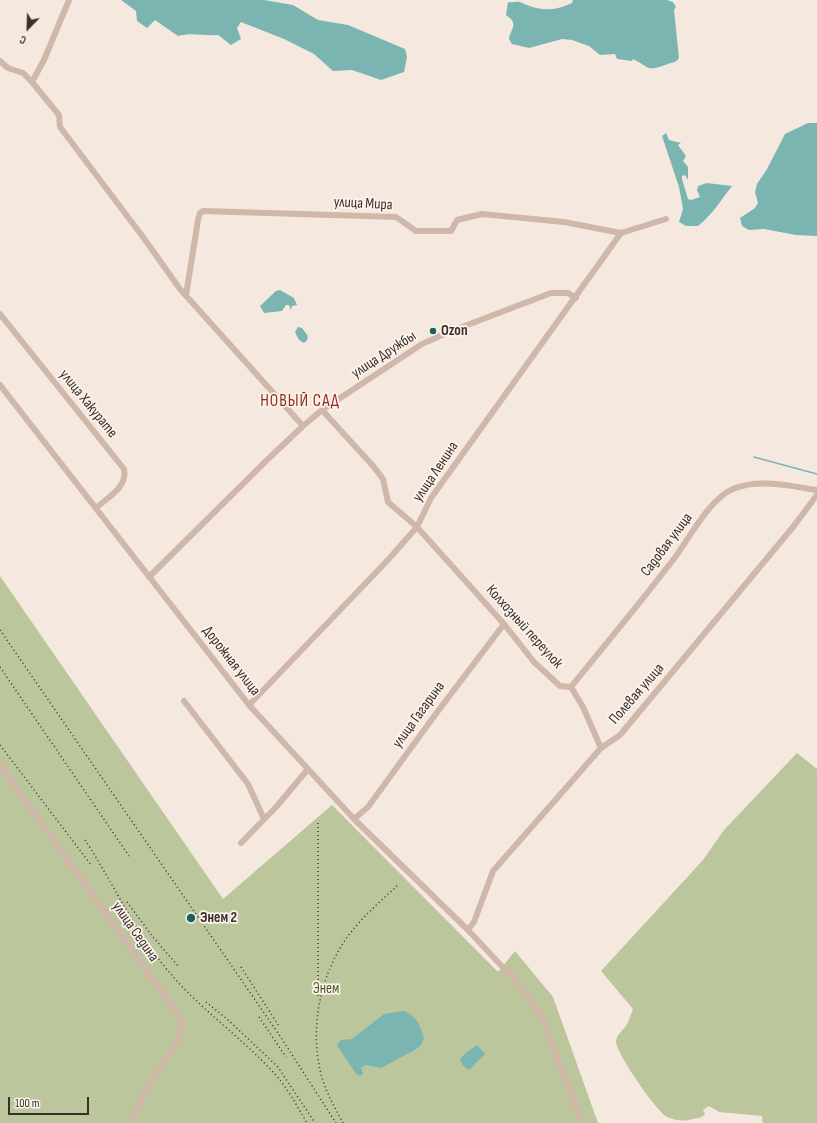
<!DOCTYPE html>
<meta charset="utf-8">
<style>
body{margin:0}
#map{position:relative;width:817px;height:1123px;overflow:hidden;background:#f5e9df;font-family:"Sofia Sans Condensed",sans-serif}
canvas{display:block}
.north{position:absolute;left:8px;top:8px;width:40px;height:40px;-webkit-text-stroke:3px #fcf3ec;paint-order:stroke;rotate:203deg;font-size:11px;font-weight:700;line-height:16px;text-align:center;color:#3b2e2a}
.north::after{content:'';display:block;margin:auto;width:14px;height:18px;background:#3b2e2a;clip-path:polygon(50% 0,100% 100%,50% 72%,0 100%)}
.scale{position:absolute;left:8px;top:1097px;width:81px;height:18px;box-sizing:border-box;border:2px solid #3b2e2a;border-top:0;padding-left:5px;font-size:12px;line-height:14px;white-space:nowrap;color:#3b2e2a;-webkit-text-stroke:3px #fcf3ec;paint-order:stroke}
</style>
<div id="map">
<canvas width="817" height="1123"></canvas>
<div class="north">С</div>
<div class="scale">100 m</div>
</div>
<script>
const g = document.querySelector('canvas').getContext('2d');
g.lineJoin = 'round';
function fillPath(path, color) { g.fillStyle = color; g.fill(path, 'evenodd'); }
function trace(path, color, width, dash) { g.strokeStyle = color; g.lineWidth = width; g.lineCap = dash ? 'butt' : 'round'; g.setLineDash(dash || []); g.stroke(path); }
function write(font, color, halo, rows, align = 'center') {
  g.font = font + ' "Sofia Sans Condensed",sans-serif'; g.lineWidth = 3.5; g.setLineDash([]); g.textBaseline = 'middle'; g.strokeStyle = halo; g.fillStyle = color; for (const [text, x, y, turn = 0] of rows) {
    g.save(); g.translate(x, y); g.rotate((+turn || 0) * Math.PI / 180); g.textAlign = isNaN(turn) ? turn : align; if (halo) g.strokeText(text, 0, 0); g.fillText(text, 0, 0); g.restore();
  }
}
fillPath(new Path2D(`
 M0,576L223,899L332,805L498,972L515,951L553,997L598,1123H0Z
 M797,753L817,769V1123H763L762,1116L719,1112L709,1106L703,1110L705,1114L702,1117C688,1120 682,1123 667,1117C657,1112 615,1052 616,1041C617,1035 622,1031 626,1026C629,1021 631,1014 633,1009L601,971L703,860L724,830Z`), '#bcc69d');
fillPath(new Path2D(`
 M121,0H264L293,5L318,20L348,25L405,49L407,57L404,72L381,80L352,70L333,71L314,54L284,39L241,22L237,28L241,39L231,45L218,35C204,36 191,32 178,36L155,20L147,28L137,21L136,11Z
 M573,0H667L673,2L676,7L674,10L679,58C676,63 673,62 668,64C646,72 651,68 633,59L632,61L617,59L615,54L600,55L589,46L572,40L562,39L529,48L512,44L509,39C510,30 520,24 506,15L508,2C512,3 517,1 520,2C539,11 553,12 572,3Z
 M808,123H817V236L796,235L764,229L749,230L742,226L740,218L755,208L758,203L755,192L757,184L767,169L785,134Z
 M666,133L669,140L681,143L678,145L686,156L683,161L688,167V180L685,175L682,176V179L688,199L691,200L700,197L697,190L698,186L707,183L732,186C721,200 712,215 698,226H686L679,222L683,209L679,187L662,136Z
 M280,290L294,298L297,305L292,306L291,310L289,305H286L282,311L264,313L260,306L276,291Z
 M298,327L302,328L308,336L307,340L304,343L299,340L295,332Z
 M403,1011C417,1015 420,1025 424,1038L421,1045L415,1050L381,1068L366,1065L361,1068L363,1073L361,1076L356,1074L337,1045L341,1040L352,1039L384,1014Z
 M477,1045L485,1054L469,1070L463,1066L460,1059L468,1051Z`), '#7bb5b2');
trace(new Path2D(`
 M754,457L817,474`), '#7bb5b2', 1.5);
trace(new Path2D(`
 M0,61L8,68L23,73L32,82L59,115L60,127L143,237L180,289L303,426
 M32,82L44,60L69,0
 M186,295L198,220L200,213L203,211L396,217L416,231H451L457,220L482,214L564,222L621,233L666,219
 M0,314L124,469C128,487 108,497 96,508
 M0,385L249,705L354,819L468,930L523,989L543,1020L582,1123
 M322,410L374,467L383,479L388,502L417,527L504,624L534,662L560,686L571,687L583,707L601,748
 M149,577L267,460L303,426L322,410L422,344L449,332L551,293H568L576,298
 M571,687C605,645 640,603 673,560C689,539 710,498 733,489C759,478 790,486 817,490
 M184,701L248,784L264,819
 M249,705L386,562L417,527L431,498L621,233
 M0,765L181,1019L182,1028L180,1036L142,1097L131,1123
 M354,819L368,807L435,715L504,624
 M241,843L277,806L308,769
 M468,930L474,922L493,871L601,748L620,735L793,527L817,495`), '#cfb7a9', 6);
trace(new Path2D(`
 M0,630L280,1036L336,1123
 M0,667L129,856
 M0,745L91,865
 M85,840C114,884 135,933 170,973C201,1010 241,1037 273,1072C287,1087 297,1106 307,1123
 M127,902L153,937L178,966
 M241,967L279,1026
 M318,996V820
 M206,1002L227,1019L278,1067L315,1123
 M259,1017L286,1057
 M343,1123C334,1106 324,1089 320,1070C310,1025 321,973 348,936C363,916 382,900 399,884`), '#3b2e2a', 1.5, [1, 3]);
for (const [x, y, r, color] of [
 [433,331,4,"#1b615f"],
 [191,918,5,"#1b615f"]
]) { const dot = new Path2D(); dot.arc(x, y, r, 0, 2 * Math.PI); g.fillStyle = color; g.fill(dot); trace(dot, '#fcf3ec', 1.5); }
write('15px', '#3b2e2a', '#fcf3ec', [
 ["улица Мира",363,204,3],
 ["улица Дружбы",384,355,-33],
 ["улица Хакурате",88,404,51],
 ["улица Ленина",436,472,-56],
 ["Садовая улица",667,545,-53],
 ["Колхозный переулок",524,627,48],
 ["Дорожная улица",231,661,52],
 ["Полевая улица",637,694,-49],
 ["улица Гагарина",419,715,-54],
 ["улица Седина",135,932,55]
]);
write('bold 15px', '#3b2e2a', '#fcf3ec', [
 ["Ozon",441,331],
 ["Энем 2",200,918]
], 'left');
write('15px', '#4e5c2b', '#fcf3ec', [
 ["Энем",326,989]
]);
g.letterSpacing = '1px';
write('17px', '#912d1c', '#fcf3ec', [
 ["НОВЫЙ САД",300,402]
]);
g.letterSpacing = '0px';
</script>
